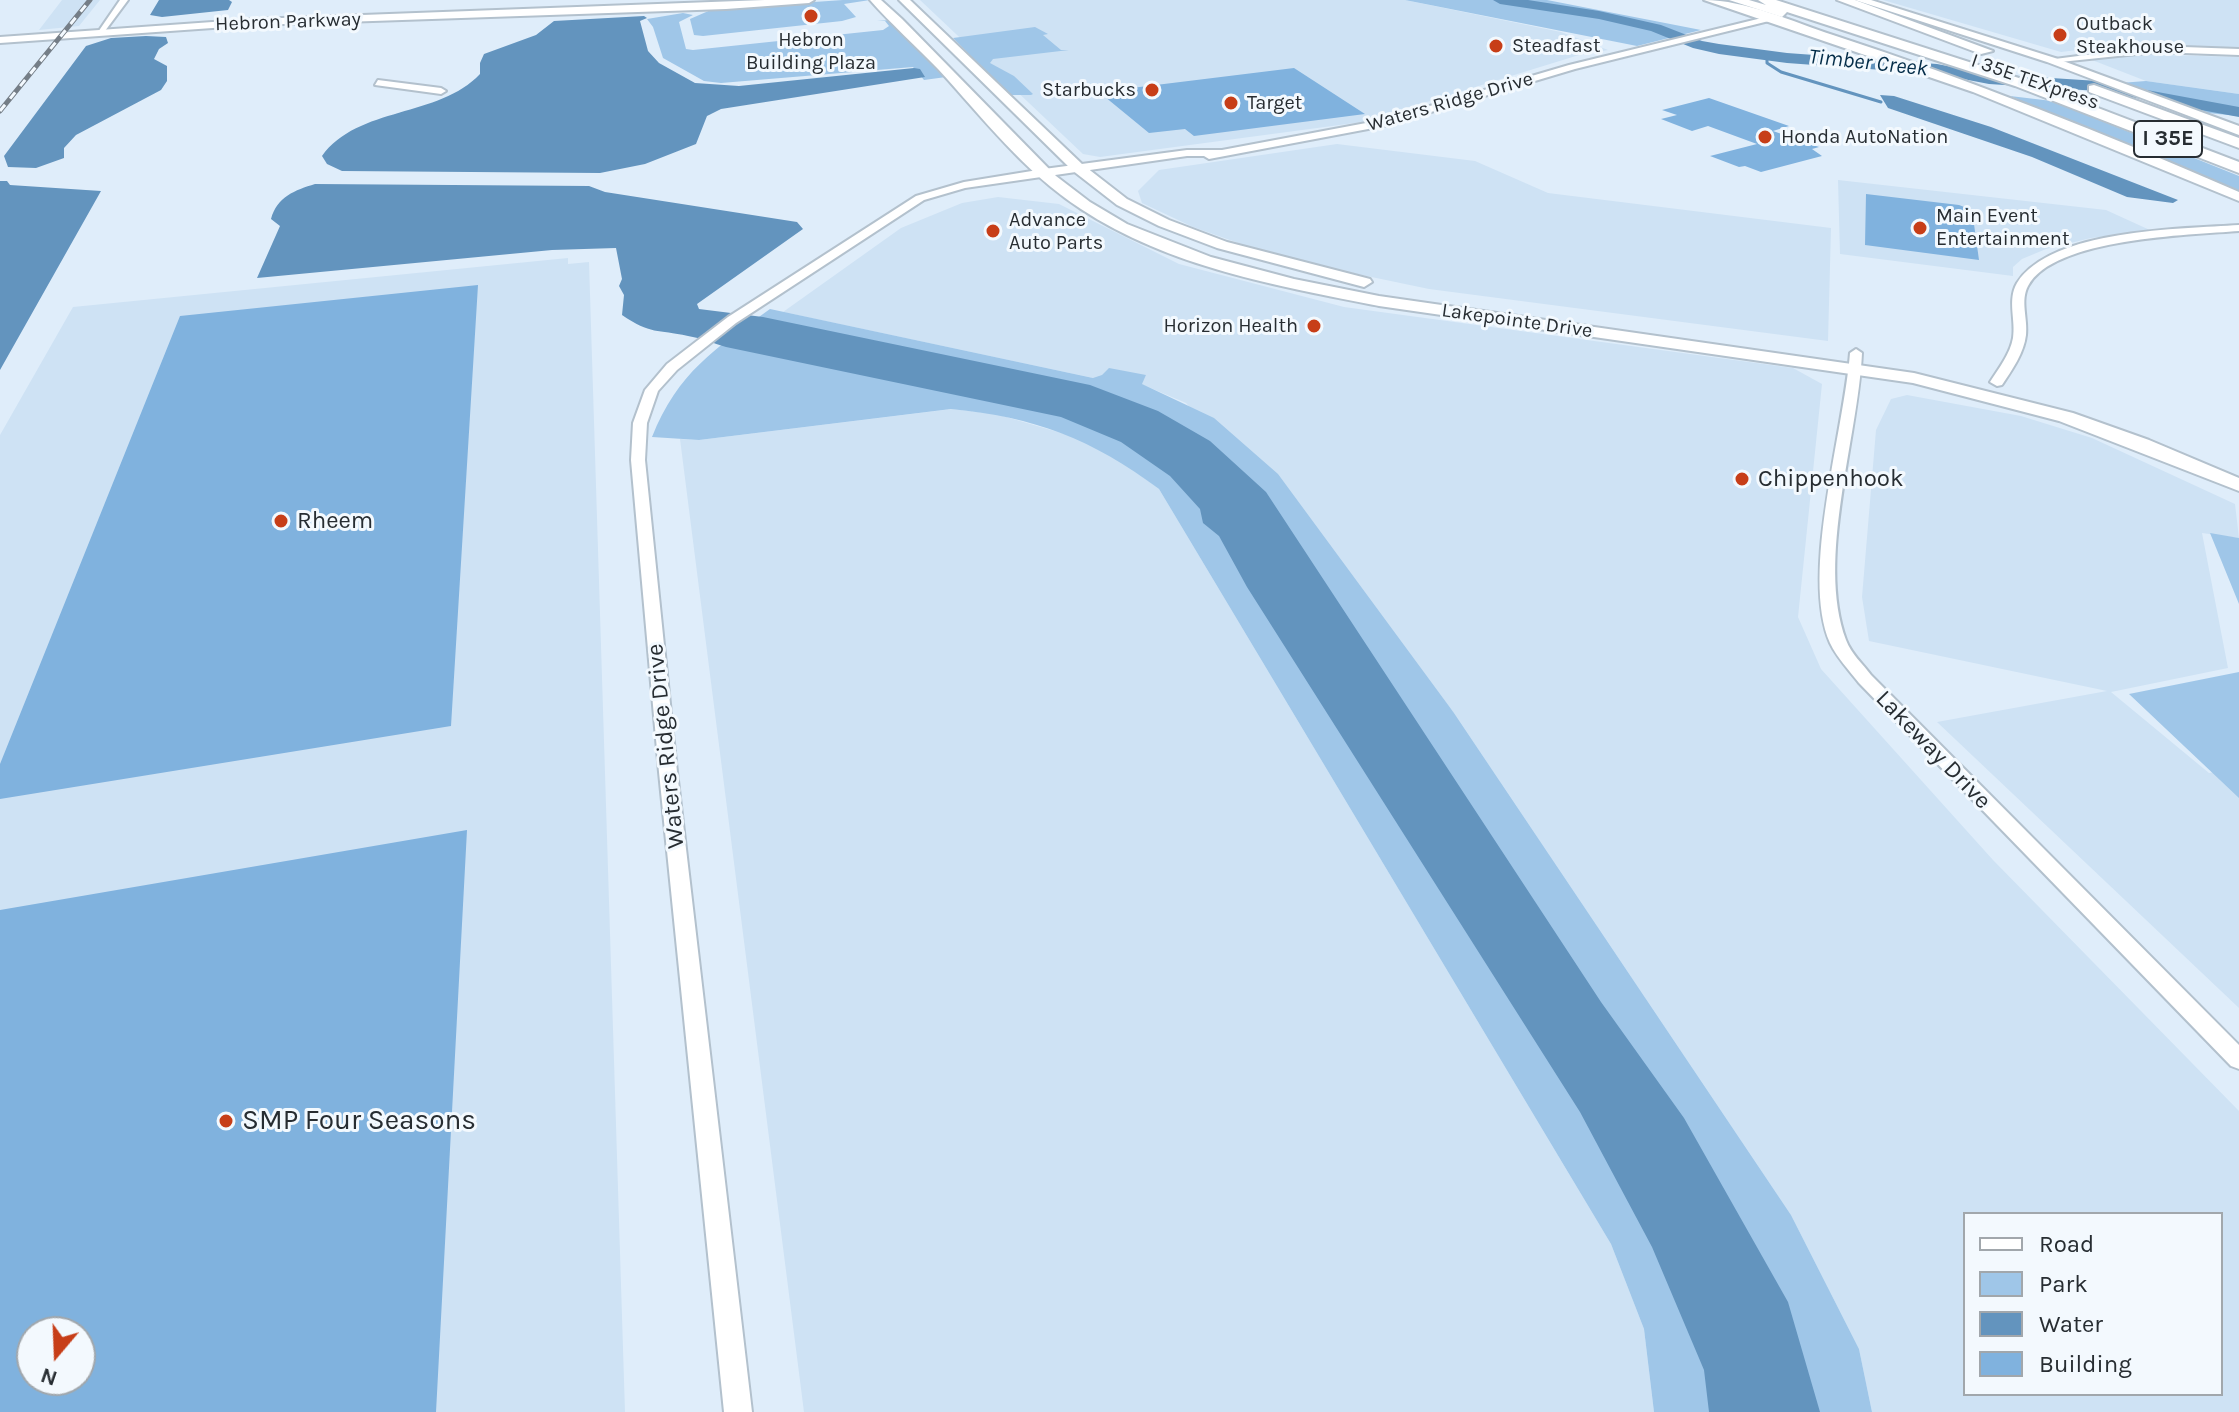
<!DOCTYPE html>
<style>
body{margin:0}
#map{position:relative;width:2239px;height:1412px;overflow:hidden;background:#dfedfa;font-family:Karla,sans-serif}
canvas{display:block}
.legend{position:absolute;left:1963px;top:1212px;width:260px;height:184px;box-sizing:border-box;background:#f3f9fe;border:2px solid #a1a7ac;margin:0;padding:10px 14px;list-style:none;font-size:24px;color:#272d32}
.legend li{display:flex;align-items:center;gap:16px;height:40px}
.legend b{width:40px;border:2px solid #a1a7ac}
.north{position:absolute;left:16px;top:1316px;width:80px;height:80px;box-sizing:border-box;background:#f3f9fe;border:2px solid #a1a7ac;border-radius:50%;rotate:199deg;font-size:22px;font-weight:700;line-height:32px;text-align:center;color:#272d32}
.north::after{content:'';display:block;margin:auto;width:28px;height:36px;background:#c73e18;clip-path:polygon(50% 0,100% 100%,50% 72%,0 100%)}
</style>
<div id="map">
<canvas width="2239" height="1412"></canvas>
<ul class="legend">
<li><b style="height:10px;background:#fff"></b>Road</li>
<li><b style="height:22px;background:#9fc6e8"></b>Park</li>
<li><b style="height:22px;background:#6394be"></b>Water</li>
<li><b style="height:22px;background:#80b2de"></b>Building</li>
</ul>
<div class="north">N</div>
</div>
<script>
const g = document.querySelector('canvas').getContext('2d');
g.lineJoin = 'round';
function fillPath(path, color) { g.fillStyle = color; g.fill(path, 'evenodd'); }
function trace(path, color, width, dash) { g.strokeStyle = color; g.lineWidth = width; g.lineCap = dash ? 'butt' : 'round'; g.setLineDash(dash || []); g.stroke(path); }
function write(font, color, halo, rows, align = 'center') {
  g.font = font + ' Karla,sans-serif'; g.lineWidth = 6; g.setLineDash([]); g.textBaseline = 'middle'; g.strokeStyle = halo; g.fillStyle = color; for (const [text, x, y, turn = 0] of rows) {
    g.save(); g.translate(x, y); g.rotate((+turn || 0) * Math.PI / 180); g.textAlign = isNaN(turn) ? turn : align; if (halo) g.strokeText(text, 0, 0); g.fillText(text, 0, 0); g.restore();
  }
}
fillPath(new Path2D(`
 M62,0H100L79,26L39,30Z
 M920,0H1405L1561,32L1608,50L1579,55L1362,122L1100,157L1083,154Z
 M1883,0H2239V48L2101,47L2061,52Z
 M2121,54L2239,57V94L2146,81L2092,60Z
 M1337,144L1475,161L1548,193L1831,228L1828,341L1429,289L1314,265L1261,251L1193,227L1142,203L1138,191L1159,170Z
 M1838,180L2106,210L2152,231L2091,238L2046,249L2022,259L2013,267V276L1840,254Z
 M998,197L1059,204L1179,264L1344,307L1793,368L1822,384L1798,617L1821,669L1993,860L2239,1111V1412H1872L1859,1349L1791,1215L1454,713L1186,403L1141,384L1146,375L1093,378L783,312L901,228L962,203ZM1965,1214H2221V1394H1965Z
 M568,258V264L589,262L625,1412H0V435L73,307ZM32,1332H80V1380H32Z
 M1907,395L2021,416L2092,438L2235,504L2239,538L2202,533L2228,668L2111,692L2209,773L2239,768V1008L1937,722L2107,691L1869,641L1862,597L1876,430L1891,399Z
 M952,409L996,414L1082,439L1120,460L1159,489L1611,1244L1644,1329L1654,1412H804L680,439L699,440Z`), '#cee2f4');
fillPath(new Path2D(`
 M843,0H870L844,4L856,17L842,21L703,36L694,35L690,19L713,9Z
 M1405,0H1547L1701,30L1637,46Z
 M683,13L693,15L679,22L686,49L693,50L883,30L889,26L885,21H877L891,20L946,77L924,80L913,67L721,83L704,81L663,58L653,27L647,19Z
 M1035,27L1048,34L1043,35L1061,50H1069L993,59L990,63L1014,76L1033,94L1031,95H1009L953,38Z
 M2146,81L2239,94V116L2197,112L2120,83Z
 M2010,96L2052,101L2239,176V195Z
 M770,309L1093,378L1102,375L1109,368L1146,375L1142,384L1214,418L1278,474L1454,713L1791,1215L1859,1349L1872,1412H1654L1644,1329L1611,1244L1159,489C1092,439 1035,417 951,409L699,440L652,437C678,372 715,349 770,309Z
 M2210,533L2239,538V604Z
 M2239,672V798L2129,694Z`), '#9fc6e8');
fillPath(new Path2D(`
 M159,0H229L232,2L228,10L162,17L150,15Z
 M644,16L647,18L640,21L648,51L659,63L695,83L739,86L914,68L920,69L925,77L721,109L707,116L696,144L645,164L600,173L342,171L327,164L322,156C358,106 439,118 480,74V63L484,54L536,35L554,21Z
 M146,36L166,37L168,43L159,49L154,59L167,66V81L161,90L76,135L64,148V158L36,168L8,167L4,156L86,46L111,38Z
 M1880,95L1894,96L1991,127L2178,200L2173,203L2127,197L2032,157L1888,108Z
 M0,181H7L10,185L101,191L0,370Z
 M315,184L589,186L605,192L797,222L803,229L697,304L699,309L763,317L1090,385L1158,411L1210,441L1266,492L1601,1002L1684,1118L1788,1302L1820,1412H1709L1704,1370L1652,1247L1580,1112L1247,587L1219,536L1203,523L1200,509L1170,476L1121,442L1061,417L726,347C713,343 701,338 688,336C657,329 651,335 622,315L624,295L619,286L622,279L616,248L552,250L257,278L280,226L271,219C277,197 295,190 315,184Z`), '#6394be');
trace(new Path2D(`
 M1767,56V63L1781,72L1881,102`), '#6394be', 3);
fillPath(new Path2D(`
 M1493,0H1528L1599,11L1661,25L1702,41L1719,44L1787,53L1937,64L1989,74L2098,81L2239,107V117L2098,91L1989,84L1937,74L1787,63L1719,54L1693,48L1651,31L1599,19L1500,4Z`), '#6394be');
fillPath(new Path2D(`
 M1294,68L1365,114L1194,136L1185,129L1149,133L1099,92Z
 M1709,98L1789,126L1773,131L1819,147L1812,149L1822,156L1761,172L1745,166L1739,167L1710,156L1757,144L1708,126L1692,131L1661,119L1677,115L1662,110Z
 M1866,194L1959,205L1972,210L1979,260L1865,245Z
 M478,285L451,726L0,799V764L180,316Z
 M467,830L436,1412H0V910ZM32,1332H80V1380H32Z`), '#80b2de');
const minor = new Path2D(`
 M120,0H128L102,35H96Z
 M1770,16L1773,20L1575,69L1384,126L1209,159L1204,156H1187L965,188L924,200L736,323L677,370L658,391L647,423L645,460L677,772L752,1412H724L659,772L631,460L633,423L645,390L667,364L728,317L916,196L964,182L1044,169L1187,150H1222L1382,120L1569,65Z
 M2156,46L2239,49V55L2156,52L2051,63L2047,60Z
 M378,80L441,88L446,91L441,94L375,85Z
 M2239,225V231C2189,235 2054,238 2028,286C2020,301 2028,319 2026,335C2024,353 2012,370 2002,385L1997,386L1990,382C1999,368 2010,354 2013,338C2016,320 2007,300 2017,283C2051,229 2181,229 2239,225Z
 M1856,349L1862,353C1858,439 1816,559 1846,640C1851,654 1863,664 1871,675L2239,1045V1069L2231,1066L1859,683C1849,670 1837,658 1830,643C1800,574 1844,431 1850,353Z`);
const major = new Path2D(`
 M765,0H814L809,3L726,9L255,25L0,43V37L255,19Z
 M870,0H881L902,19L1056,176L1090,202L1127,224L1211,257L1294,279L1379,296L1914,373L2073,413L2149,440L2239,478V491L2059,421L1913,383L1379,306C1277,286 1169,267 1081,209C1025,173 982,117 938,69C916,46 891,24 870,0Z
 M899,0H910L1082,164L1127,199L1169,220L1227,242L1370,279L1372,282L1364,287L1217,248L1159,226L1117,205L1072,170Z
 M1704,0C1746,0 1793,22 1833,35C1971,80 2106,134 2239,192V201L1973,92Z
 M1855,0H1871L2055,58L2239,126V135L2047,62Z`);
const highway = new Path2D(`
 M1729,0H1749L1766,5L1758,0H1776L2025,80L2239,162V173L2015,86L1787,12L1782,17Z
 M1837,0H1855L1993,51L1981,54Z
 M2094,85L2239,138V148L2089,92V86Z`);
trace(minor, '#b3c1cd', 4);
trace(major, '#b3c1cd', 4);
trace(highway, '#b3c1cd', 4);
fillPath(minor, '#fff');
fillPath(major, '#fff');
fillPath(highway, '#fff');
const rail = new Path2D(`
 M0,111L90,0`);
trace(rail, '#757e87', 5);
trace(rail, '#f3f9fe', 3, [8]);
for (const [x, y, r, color] of [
 [811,16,8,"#c73e18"],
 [2060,35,8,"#c73e18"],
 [1496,46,8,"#c73e18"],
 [1152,90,8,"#c73e18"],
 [1231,103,8,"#c73e18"],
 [1765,137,8,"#c73e18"],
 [1920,228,8,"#c73e18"],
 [993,231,8,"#c73e18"],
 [1314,326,8,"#c73e18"],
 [1742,479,8,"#c73e18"],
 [281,521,8,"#c73e18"],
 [226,1121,8,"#c73e18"]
]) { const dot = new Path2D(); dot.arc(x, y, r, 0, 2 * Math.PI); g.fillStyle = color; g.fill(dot); trace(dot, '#f3f9fe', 3); }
write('20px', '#272d32', '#f3f9fe', [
 ["Hebron Parkway",288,22,-2],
 ["I 35E TEXpress",2035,82,19],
 ["Waters Ridge Drive",1450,102,-16],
 ["Lakepointe Drive",1517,321,8]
]);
write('20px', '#272d32', '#f3f9fe', [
 ["Outback",2076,24],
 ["Steakhouse",2076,47],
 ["Hebron",811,40,"center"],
 ["Building Plaza",811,63,"center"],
 ["Steadfast",1512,46],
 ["Starbucks",1136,90,"right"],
 ["Target",1247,103],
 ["Honda AutoNation",1781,137],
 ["Main Event",1936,216],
 ["Entertainment",1936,239],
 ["Advance",1009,220],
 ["Auto Parts",1009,243],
 ["Horizon Health",1298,326,"right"]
], 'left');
write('italic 22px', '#032c48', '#f3f9fe', [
 ["Timber Creek",1868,63,6]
]);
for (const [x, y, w] of [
 [2168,139,68]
]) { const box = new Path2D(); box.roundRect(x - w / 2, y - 18, w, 36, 6); g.fillStyle = '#f3f9fe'; g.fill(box); trace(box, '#272d32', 2); }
write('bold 22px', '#272d32', null, [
 ["I 35E",2168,139]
]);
write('24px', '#272d32', '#f3f9fe', [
 ["Chippenhook",1758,479],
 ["Rheem",297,521]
], 'left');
write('24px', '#272d32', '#f3f9fe', [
 ["Waters Ridge Drive",666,746,-96],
 ["Lakeway Drive",1933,750,46]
]);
write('28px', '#272d32', '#f3f9fe', [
 ["SMP Four Seasons",242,1121]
], 'left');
</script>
